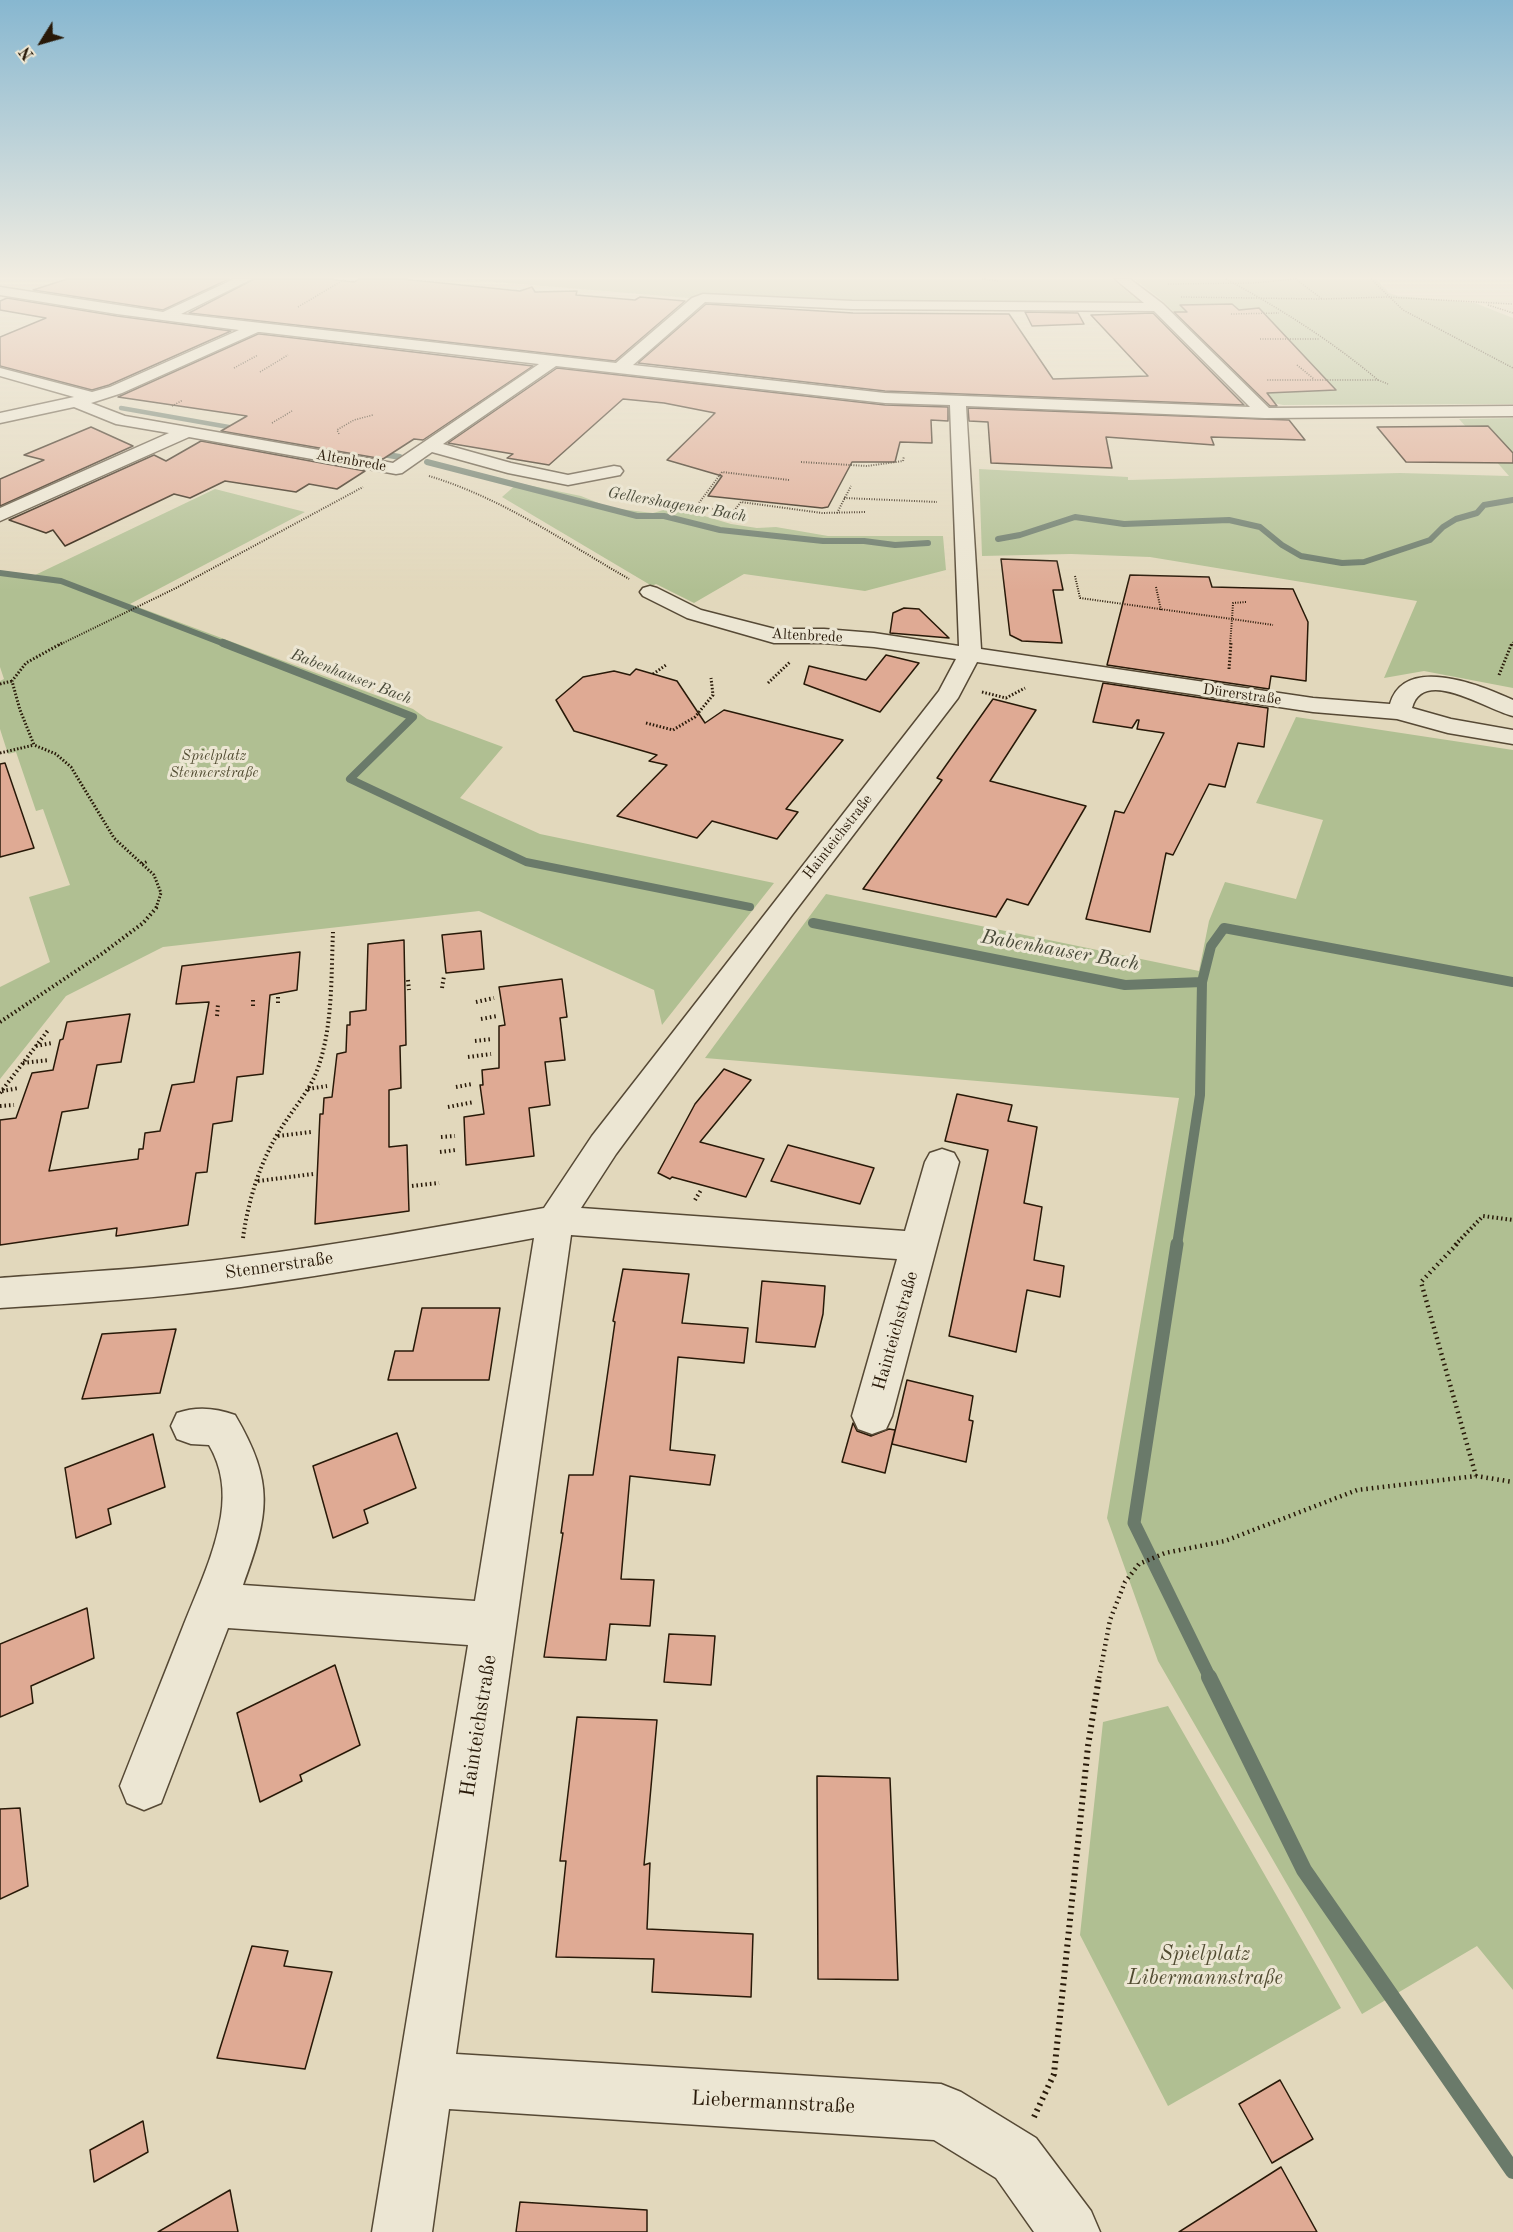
<!DOCTYPE html>
<meta charset="utf-8">
<style>
body{margin:0}
#map{position:relative;width:1513px;height:2232px;overflow:hidden;background:#e2d8bc;font-family:"Old Standard TT",serif}
canvas{display:block}
.north{position:absolute;left:12px;top:12px;width:60px;height:60px;-webkit-text-stroke:4px #ece6d3;paint-order:stroke;rotate:233deg;font-size:16px;font-weight:700;line-height:24px;text-align:center;color:#281908}
.north::after{content:'';display:block;margin:auto;width:21px;height:27px;background:#281908;clip-path:polygon(50% 0,100% 100%,50% 72%,0 100%)}
</style>
<div id="map">
<canvas width="1513" height="2232"></canvas>
<div class="north">N</div>
</div>
<script>
const g = document.querySelector('canvas').getContext('2d');
g.lineJoin = 'round';
function fillPath(path, color) { g.fillStyle = color; g.fill(path, 'evenodd'); }
function trace(path, color, width, dash) { g.strokeStyle = color; g.lineWidth = width; g.lineCap = dash ? 'butt' : 'round'; g.setLineDash(dash || []); g.stroke(path); }
function write(font, color, halo, rows, align = 'center') {
  g.font = font + ' "Old Standard TT",serif'; g.lineWidth = 6; g.setLineDash([]); g.textBaseline = 'middle'; g.strokeStyle = halo; g.fillStyle = color; for (const [text, x, y, turn = 0] of rows) {
    g.save(); g.translate(x, y); g.rotate((+turn || 0) * Math.PI / 180); g.textAlign = isNaN(turn) ? turn : align; if (halo) g.strokeText(text, 0, 0); g.fillText(text, 0, 0); g.restore();
  }
}
fillPath(new Path2D(`
 M459,279H1112L1144,305L846,302L701,296L688,298Z
 M1134,279H1376L1389,293L1398,296L1475,303L1513,318V404L1283,405L1274,403L1261,394L1159,298Z
 M1513,418V688L1424,671L1384,678L1417,601L1150,557L1071,554L982,556L979,469L1128,477V480L1400,473L1509,476L1459,419Z
 M518,483L581,496L611,508L653,513L674,507L731,524L757,528L776,527L828,536H943L946,570L865,591L744,574L694,603L656,584L652,586L502,497Z
 M215,489L305,512L130,604L413,709L427,719L503,747L460,798L540,834L774,883L662,1025L654,990L479,911L163,947L66,996L0,1079V987L50,962L29,897L70,885L43,809L36,811L16,752L8,754L0,729V681L4,679L0,667V571L33,576Z
 M1296,717L1513,750V1990L1477,1946L1362,2014L1158,1661L1107,1518L1179,1098L705,1058L826,894L1199,971L1209,921L1225,882L1296,899L1323,820L1256,803Z
 M1168,1706L1341,2008L1168,2106L1080,1935L1103,1722Z`), '#b0bf92');
trace(new Path2D(`
 M121,408L240,429`), '#6a7a6a', 4.5);
trace(new Path2D(`
 M376,453L400,457
 M427,462L637,516H664L720,530L823,541H864L895,545L928,543
 M998,539L1020,535L1075,517L1124,524L1229,520L1260,527L1282,545L1301,556L1342,563L1364,562L1430,540L1443,527L1456,519L1477,513L1484,505L1513,500
 M0,573L61,581L227,645`), '#6a7a6a', 6);
trace(new Path2D(`
 M223,643L413,717L350,779L526,862L750,907`), '#6a7a6a', 8);
trace(new Path2D(`
 M813,923L1125,985L1202,982L1211,946L1224,928L1513,982
 M1177,1245L1200,1095L1202,982`), '#6a7a6a', 10);
trace(new Path2D(`
 M1177,1244L1134,1523L1210,1678`), '#6a7a6a', 13);
trace(new Path2D(`
 M1209,1677L1304,1870L1513,2171`), '#6a7a6a', 16);
const building = new Path2D(`
 M67,279H229L163,310L33,290Z
 M254,279H329L354,282L359,279H402L520,291L532,287L535,292L577,291L576,295L635,300L640,297L685,301L615,361L189,313Z
 M7,298L117,316L231,331L109,385L92,390L0,366V337L46,318L0,310V301Z
 M706,304L853,313L1009,314L1053,379L1148,376L1091,315L1153,313L1244,405L885,391L638,363Z
 M1232,304L1239,310L1259,308L1336,390L1267,393L1277,406H1270L1174,312H1187L1180,305Z
 M1025,312L1078,313L1084,324L1032,326Z
 M258,334H260L533,366L423,440L414,439L383,459L221,431L247,416L118,397Z
 M557,368L885,405L948,407V421L931,420L932,443L900,442L895,462H852L828,507L822,508L708,496L722,476L667,460L715,413L664,403L623,399L549,465L507,458L513,454L448,443Z
 M968,408L1289,420L1305,440L1211,437L1214,445L1106,437L1112,468L991,463L988,422L969,421Z
 M1488,426L1513,453V463L1406,462L1377,427Z
 M91,427L133,446L0,506V479L44,460L24,455Z
 M201,441L365,471L337,489L309,484L296,492L225,481L190,498L174,494L65,546L53,530L46,533L9,520L154,455L166,461Z
 M1001,559L1057,561L1063,590H1053L1062,643L1022,641L1010,635Z
 M1130,575L1209,577L1212,587L1293,589L1308,622L1306,681L1271,676L1269,689L1107,665Z
 M904,608L919,609L949,638L890,633L893,613Z
 M886,655L919,663L880,712L804,684L809,666L866,680Z
 M636,669L677,681L705,723L724,710L843,740L786,809L798,812L777,839L712,821L697,838L617,816L667,765L649,761L657,755L574,731L556,700L583,677L614,671L630,675Z
 M1103,683L1268,708L1264,747L1238,743L1225,787L1209,784L1173,855L1166,853L1150,932L1086,919L1115,811L1124,813L1164,733L1137,729L1139,720H1137L1132,728L1093,722Z
 M993,699L1036,710L990,781L1086,806L1028,905L1007,899L996,917L863,889L942,780L937,778Z
 M5,763L34,848L0,857V764Z
 M481,931L484,969L446,973L442,935Z
 M404,940L406,1045L400,1046L401,1088L389,1090V1147L407,1145L409,1211L315,1224L320,1114H323L324,1098L332,1097L337,1054L346,1052L347,1025H350V1012L366,1010L368,944Z
 M300,952L297,990L270,995L263,1074L237,1077L232,1121L213,1124L207,1172L196,1173L188,1225L116,1236L117,1228L0,1245V1120L16,1118L32,1073L53,1070L60,1040L63,1039L67,1022L130,1014L121,1062L97,1065L88,1108L62,1112L49,1171L138,1159L139,1149H143L145,1133L160,1131L172,1085L194,1082L209,1002L176,1004L182,966Z
 M562,979L567,1017L560,1018L565,1060L545,1062L550,1105L529,1108L534,1156L466,1165L464,1117L484,1114L480,1085H483L482,1070L499,1068V1026L505,1025L499,987Z
 M724,1069L751,1080L700,1142L764,1159L746,1197L672,1177L670,1179L658,1173L695,1104Z
 M957,1094L1012,1105L1008,1121L1037,1127L1024,1203L1042,1207L1034,1260L1064,1266L1060,1297L1027,1290L1016,1352L949,1336L988,1150L945,1141Z
 M788,1145L874,1168L860,1204L771,1181Z
 M623,1269L689,1274L682,1323L748,1328L744,1363L678,1357L670,1450L715,1455L710,1485L630,1476L621,1579L654,1580L650,1626L610,1624L606,1660L544,1657L563,1533H561L569,1475H593L615,1322L613,1321Z
 M762,1281L825,1286L823,1314L815,1347L756,1342Z
 M422,1308H500L489,1380H388L395,1351H413Z
 M176,1329L160,1393L82,1399L102,1334Z
 M907,1380L973,1396L969,1420L973,1421L966,1462L892,1444Z
 M853,1423L857,1431L871,1436L889,1429L895,1430L885,1473L842,1462Z
 M397,1433L416,1488L364,1510L368,1523L333,1538L313,1466Z
 M153,1434L165,1487L108,1509L111,1524L76,1538L65,1468Z
 M87,1608L94,1658L31,1686L33,1703L0,1717V1644Z
 M669,1634L715,1636L711,1685L664,1682Z
 M335,1665L360,1745L300,1775L302,1781L260,1802L237,1713Z
 M577,1717L657,1720L644,1865L650,1863L647,1929L753,1934L751,1997L652,1992L654,1959L556,1957L566,1861H560Z
 M817,1776L890,1778L898,1980L818,1979Z
 M20,1808L28,1886L0,1899V1809Z
 M252,1946L288,1951L284,1966L332,1972L305,2069L217,2058Z
 M1280,2080L1313,2139L1272,2163L1239,2104Z
 M143,2121L148,2152L94,2182L90,2150Z
 M1281,2167L1317,2232H1179Z
 M230,2190L238,2232H158Z
 M520,2202L647,2210V2232H516Z`);
fillPath(building, '#dfaa94');
trace(building, '#281908', 1.5);
const minor = new Path2D(`
 M234,279H252L181,314L616,363L692,298L703,294L852,301L1144,303L1115,279H1130L1163,304L1269,408L1513,406V416L1265,418L966,406L981,649L1313,698L1390,704C1404,654 1481,685 1513,700V716C1487,710 1423,666 1412,708L1451,719L1513,730V744L1448,733L1397,719L1313,712L977,662L958,698L792,915L616,1154L581,1208L905,1231L925,1162L930,1153L942,1149L954,1153L959,1162L892,1416L886,1429L872,1434L858,1429L852,1416L897,1259L571,1235L456,2054L941,2084L961,2092L1036,2138L1091,2211L1100,2232H1034L996,2178L934,2140L449,2109L432,2232H372L468,1645L228,1628L161,1803L144,1810L127,1803L120,1786C141,1732 163,1678 184,1624C198,1589 215,1553 221,1516C225,1491 222,1467 209,1445L191,1444L177,1439L171,1426L177,1413C197,1406 216,1408 235,1415C275,1483 269,1514 243,1585L475,1601L534,1238C437,1256 339,1273 241,1287C161,1298 81,1303 0,1308V1278C81,1272 161,1268 241,1257C343,1244 443,1226 544,1208L592,1136L939,691L956,659L874,647L824,643H774L687,618L643,596L640,592L643,588L650,586L657,588L701,610L775,629H824L874,633L959,646L950,405L885,403L556,366L443,444L511,463L568,475L614,466L620,467L623,471L620,475L568,485L508,473L432,452L402,473L396,474L189,437L0,521V508L169,433L116,424L74,407L0,423V413L74,397L0,376V368L92,392L110,387L239,330L117,314L0,295V287L163,312ZM705,302L852,309L1154,311L1250,407L885,393L633,365ZM258,332H260L539,364L393,463L125,416L91,403L122,393Z`);
trace(minor, '#564935', 3);
trace(new Path2D(`
 M982,279L999,281
 M1226,279C1279,308 1332,341 1378,380H1267
 M1371,279L1403,310L1513,368
 M1297,280L1322,299
 M1168,284L1252,283L1297,279
 M1181,297L1322,299L1387,297L1513,304
 M1488,305L1513,313
 M298,307L345,279
 M1231,314L1279,313
 M1260,339H1319
 M1297,365L1314,379
 M234,368L258,355
 M260,372L288,355
 M1378,380L1388,384
 M172,406L183,400
 M272,423L292,411
 M339,434L337,430L354,420L373,415`), '#281908', 1.5, [1, 1.5]);
trace(new Path2D(`
 M801,462L867,466L903,461L904,456
 M429,476C502,498 563,541 629,579
 M789,480L722,472L696,507L733,512L741,502L822,513L866,512
 M844,498L937,502
 M837,513L851,486
 M1075,576L1080,598L1232,619L1230,645
 M1156,587L1161,610
 M1246,602L1233,603L1232,619L1273,625
 M59,645L176,588L363,487
 M1512,645L1513,642`), '#281908', 2, [1, 1.5]);
trace(new Path2D(`
 M62,643L26,663L12,681L20,710L34,745L56,754L71,767L114,838L154,875L161,893L156,908
 M1229,669L1231,643
 M653,674L666,665
 M1499,675L1512,643
 M768,683L790,662
 M0,684L12,681
 M982,692L1006,698L1025,688
 M646,723L673,730L695,717L713,695L711,678
 M0,753L34,745
 M142,864L148,861`), '#281908', 3, [1.5, 2]);
trace(new Path2D(`
 M408,980L409,990
 M442,988L444,976
 M278,997V1006
 M253,1000V1009
 M476,1002L494,998
 M217,1016L218,1004
 M481,1019L497,1016
 M0,1022L103,953L143,923L157,907
 M475,1041L492,1039
 M36,1046L52,1043
 M468,1057L491,1054
 M23,1063L49,1060
 M456,1087L472,1084
 M308,1089L327,1086
 M2,1091L19,1088
 M0,1093L49,1029
 M0,1106L14,1105
 M448,1107L474,1102
 M278,1136L311,1132
 M441,1137L455,1136
 M440,1152L456,1150
 M258,1181L313,1174
 M412,1186L439,1183
 M695,1200L701,1190
 M243,1238C248,1201 260,1162 280,1130C292,1110 310,1091 318,1068C333,1025 331,977 333,932
 M1455,1245L1483,1216L1513,1220`), '#281908', 4, [1.5, 3]);
trace(new Path2D(`
 M1457,1244L1421,1282L1476,1476
 M1099,1678L1110,1620L1125,1582L1139,1564L1165,1553L1225,1541L1357,1490L1476,1476L1513,1482`), '#281908', 4.5, [1.5, 4]);
trace(new Path2D(`
 M1034,2117L1054,2074L1088,1746L1099,1677`), '#281908', 6, [2, 4.5]);
fillPath(minor, '#ece6d3');
const sky = g.createLinearGradient(0, 0, 0, 591);
sky.addColorStop(0, '#87b7d0');
sky.addColorStop(0.47, '#f2ede1');
sky.addColorStop(1, '#f2ede100');
g.fillStyle = sky;
g.fillRect(0, 0, 1513, 591);
write('15px', '#281908', '#ece6d3', [
 ["Altenbrede",351,461,10],
 ["Altenbrede",807,636,3],
 ["Dürerstraße",1242,695,8],
 ["Hainteichstraße",838,837,-52]
]);
write('italic 15px', '#514b31', '#ece6d3', [
 ["Spielplatz",214,756],
 ["Stennerstraße",214,773]
]);
write('italic 16px', '#494a39', '#ece6d3', [
 ["Gellershagener Bach",677,505,10],
 ["Babenhauser Bach",351,677,21]
]);
write('18px', '#281908', '#ece6d3', [
 ["Stennerstraße",279,1266,-8],
 ["Hainteichstraße",896,1331,-74]
]);
write('italic 20px', '#494a39', '#ece6d3', [
 ["Babenhauser Bach",1060,951,10]
]);
write('21px', '#281908', '#ece6d3', [
 ["Hainteichstraße",479,1726,-81],
 ["Liebermannstraße",773,2103,3]
]);
write('italic 21px', '#514b31', '#ece6d3', [
 ["Spielplatz",1205,1954],
 ["Libermannstraße",1205,1978]
]);
</script>
